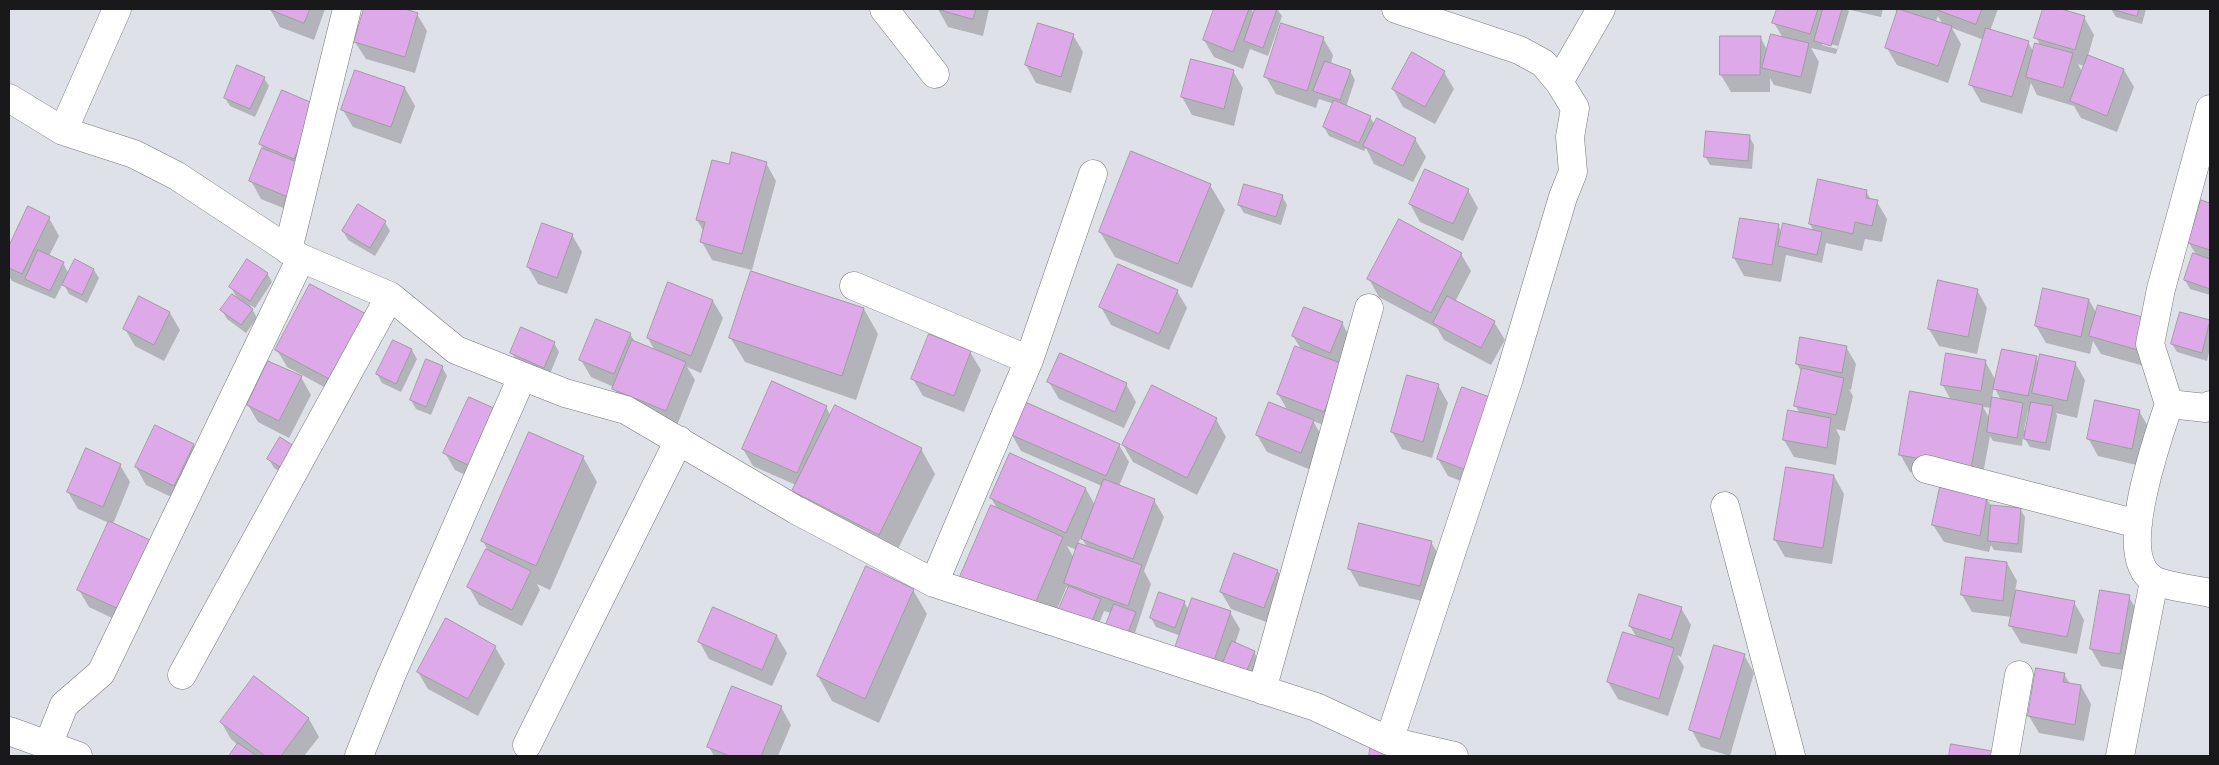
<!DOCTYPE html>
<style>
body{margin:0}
#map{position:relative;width:2219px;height:765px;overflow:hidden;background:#dfe1e8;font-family:Ubuntu,sans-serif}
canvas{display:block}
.frame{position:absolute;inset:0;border:10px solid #19191c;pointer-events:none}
</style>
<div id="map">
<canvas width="2219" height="765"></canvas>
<div class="frame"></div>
</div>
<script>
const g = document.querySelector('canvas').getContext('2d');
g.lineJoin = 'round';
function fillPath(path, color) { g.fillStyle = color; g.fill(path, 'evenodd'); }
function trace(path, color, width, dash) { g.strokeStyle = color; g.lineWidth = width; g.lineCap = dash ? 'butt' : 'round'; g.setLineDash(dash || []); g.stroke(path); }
fillPath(new Path2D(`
 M270,9H325L314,40L280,27Z
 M365,9H401L417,14L427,31L415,73L366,59L355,42Z
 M938,9H989L983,36L948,27Z
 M1216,9H1251L1254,14L1256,9H1277L1282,16L1268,56L1250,49L1243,69L1214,57L1204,40Z
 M1778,9H1846L1849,11L1836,54L1811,48L1819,62L1811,94L1774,85L1770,78V92H1731L1721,75L1760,37L1768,51L1783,38L1774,23ZM1822,42L1838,46L1837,49L1822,45Z
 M1846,9H1883L1881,17Z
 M1895,9H1998L1990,31L2028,42L2034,53L2040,45L2036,37L2044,9H2057L2084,17L2094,35L2088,56L2124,70L2134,87L2117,132L2081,118L2074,106L2037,95L2031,83L2022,114L1981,102L1971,85L1984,40L1952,28L1961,44L1948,83L1897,65L1887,48L1898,14ZM1938,16L1942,23L1936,21ZM2078,64L2084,66L2082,72Z
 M2111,9H2146L2142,24L2116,17Z
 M1073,35L1083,52L1071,93L1036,83L1026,65Z
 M1323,38L1333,55L1331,64L1350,71L1355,80L1346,107L1370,117L1375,125L1377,120L1415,139L1426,157L1413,182L1374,164L1366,148L1364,151L1329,136L1324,127L1334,104L1319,99L1316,108L1276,94L1266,77Z
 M1192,60L1233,71L1243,88L1234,126L1192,115L1182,97Z
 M356,71L405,88L415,106L401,144L353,127L343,110Z
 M1444,72L1454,89L1435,124L1403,107L1393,89Z
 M264,78L269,86L255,117L230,106L225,98Z
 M316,106L298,214L261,199L251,181L263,149L261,144Z
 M1749,136L1754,145L1752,169L1710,165L1705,156Z
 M766,163L776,181L752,270L712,260L702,242L704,232L697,220L730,166Z
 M1210,185L1225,210L1192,288L1115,257L1100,232Z
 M1468,190L1478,208L1463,241L1420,222L1410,204Z
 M1866,191L1871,200L1877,202L1887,219L1882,242L1865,239L1862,251L1826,243L1822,263L1786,255L1781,282L1744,276L1734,258L1778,225L1782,233L1814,232L1810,224Z
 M1282,196L1287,205L1281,225L1244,213L1239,205Z
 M2202,201L2210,204V295L2190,289L2185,280L2197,256L2189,243Z
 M29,208L49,218L59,236L49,256L63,263L69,274L94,270L99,278L87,303L69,294L63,283L55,299L12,281L9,276V249Z
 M385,222L390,231L375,256L348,240L343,231Z
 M572,235L582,252L567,294L538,284L528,267Z
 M1461,254L1471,271L1455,302L1494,322L1505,340L1491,365L1444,340L1437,328L1379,297L1369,279Z
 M267,273L272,282L255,308L250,305L257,318L246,333L227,319L222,310L238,300L231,287Z
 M311,286L343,397L287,367L277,350Z
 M1977,290L1987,308L1977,354L1939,346L1929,329Z
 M1177,291L1187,308L1169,350L1111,325L1101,307Z
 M140,298L170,313L180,330L164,361L135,346L125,329Z
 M2089,300L2097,314L2099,306L2155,369L2101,354L2093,341L2090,354L2046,343L2036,326Z
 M713,301L723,318L701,373L687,367L695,380L676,428L623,406L614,387L591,377L581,360L630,334L635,342L655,351L648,338Z
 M864,309L878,334L856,400L745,362L730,337Z
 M2181,314L2210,322V348L2207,361L2177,352L2172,344Z
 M1342,323L1352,341L1334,429L1313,421L1323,438L1311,470L1267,452L1257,435L1288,411L1278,394L1301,349L1293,336Z
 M394,341L412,350L417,359L401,392L382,383L377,374Z
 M554,343L559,352L549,376L517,362L512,353Z
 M1846,347L1856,364L1851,390L1849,389L1853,396L1845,431L1836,429L1840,437L1836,465L1794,457L1784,440L1800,414L1795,405L1802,373L1797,364Z
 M970,352L981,370L964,412L923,396L913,379Z
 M2036,358L2040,364L2075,363L2085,380L2077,418L2056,413L2057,416L2050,451L2030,447L2023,436L2022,446L1993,441L1990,436L1981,485L1910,472L1900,454L1951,400L1942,384L1985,361L1996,381ZM1994,387L2001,400L1992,398ZM1983,407L1992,408L1990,419ZM2028,411L2030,412L2027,430H2024Z
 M442,367L447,376L431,415L416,409L411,400Z
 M301,377L311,395L289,438L258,422L248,405Z
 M1049,382L1126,384L1136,402L1124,428L1059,399Z
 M1438,385L1448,403L1432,458L1402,449L1392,432Z
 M1463,389L1479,488L1448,476L1438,459Z
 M470,398L480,482L455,470L445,453Z
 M826,407L831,416L921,449L935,474L893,559L808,516L793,491L796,485L753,466L743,449Z
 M2139,411L2149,428L2141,466L2098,456L2088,438Z
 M1216,419L1226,437L1197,495L1133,462L1123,445Z
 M1011,433L1119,445L1129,462L1119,486L1154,500L1164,517L1144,571L1151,584L1129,651L1111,613L1104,611L1093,639L1067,586L1046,635L975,603L998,510L991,498L1086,489L1095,505L1102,486L1021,451ZM1081,537L1087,547L1078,544ZM1067,546L1077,550L1074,558Z
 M280,439L292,479L274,468L269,459Z
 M193,445L203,463L184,503L146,485L136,467Z
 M583,457L597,482L550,590L537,584L540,590L522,626L479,605L469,587L487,549L483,541Z
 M120,465L130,482L113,524L131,627L89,607L79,590L109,523L78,509L68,492Z
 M1834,476L1844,494L1832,564L1785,557L1775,540Z
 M1987,499L1991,506L2020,509L2025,517L2022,553L1994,550L1991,545L1989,552L1944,542L1933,525Z
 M1431,542L1441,559L1430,603L1359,586L1349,568Z
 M2007,563L2017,581L2015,591L2074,602L2084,620L2077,654L2021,643L2010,625L2012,617L1972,612L1962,595Z
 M1278,571L1288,588L1274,625L1231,609L1221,592Z
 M913,590L927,614L879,723L832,701L818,676Z
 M2129,597L2139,614L2129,671L2101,666L2091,649Z
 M1184,602L1189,610L1230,612L1240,629L1235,644L1254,652L1259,661L1247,689L1181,636L1156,627L1151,618Z
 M1681,608L1691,625L1681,657L1677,655L1684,667L1668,716L1618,699L1608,682L1637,638L1630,626Z
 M777,636L787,653L772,686L709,659L699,641Z
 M495,647L505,664L478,716L428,689L418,672Z
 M1744,655L1754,673L1730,756L1701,747L1691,729Z
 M2064,674L2070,684L2081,686L2091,704L2084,741L2039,733L2029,716Z
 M254,678L309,719L319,737L304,756H230L238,745L231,739L221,722Z
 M781,707L791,725L778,756H714L709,747Z`), '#0003');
const building = new Path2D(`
 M269,9H310L304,23Z
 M364,9H405L418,13L405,57L354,42Z
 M937,9H976L973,19Z
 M1214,9H1249L1233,52L1203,40Z
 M1255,9H1277L1263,48L1244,41Z
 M1777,9H1818L1810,34L1772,23Z
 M1823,9H1842L1831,46L1814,41Z
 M1898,9L1952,26L1938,66L1885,48Z
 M1935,9H1982L1976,24Z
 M2043,9H2061L2085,16L2075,50L2034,38Z
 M2111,9H2139L2137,16Z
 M1038,23L1074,34L1061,77L1025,65Z
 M1281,23L1324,37L1307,91L1264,77Z
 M1986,28L2029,41L2012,97L1969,85Z
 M1771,34L1809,43L1801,77L1762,68Z
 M1720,36H1761L1760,75H1720Z
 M2035,43L2073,53L2063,88L2026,77Z
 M1412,52L1445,71L1425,107L1392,89Z
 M2088,55L2124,69L2107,116L2070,101Z
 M1191,59L1234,70L1224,109L1181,97Z
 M1325,61L1351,70L1340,100L1313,91Z
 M237,65L265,77L250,109L224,98Z
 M355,70L405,87L391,127L341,110Z
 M282,90L317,105L294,159L259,144Z
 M1334,100L1371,116L1359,143L1323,127Z
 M1377,118L1416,138L1403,166L1363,146Z
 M1706,131L1750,135L1748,161L1704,157Z
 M262,148L302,164L288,197L249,181Z
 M1131,151L1211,184L1178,264L1099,232Z
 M732,152L767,162L742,254L700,242L705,222L696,220L712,160L729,164Z
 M1425,169L1469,189L1453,224L1409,204Z
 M1818,179L1867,190L1866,198L1878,200L1872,226L1855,222L1853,234L1809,224Z
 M1244,184L1283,195L1276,217L1238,205Z
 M2201,200L2210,203V250L2188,243Z
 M358,204L386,221L370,248L342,231Z
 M28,206L50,217L22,274L9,268V246Z
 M1740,218L1779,224L1772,265L1733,258Z
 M1399,219L1462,253L1431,313L1367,279Z
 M542,223L573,234L557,278L527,267Z
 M1783,223L1822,232L1817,255L1778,246Z
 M38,250L64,262L50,291L25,279Z
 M2193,253L2210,259V289L2184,280Z
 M75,259L94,269L82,295L62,285Z
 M247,259L268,273L250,301L229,287Z
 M1118,264L1178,290L1159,334L1099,307Z
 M751,271L864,308L842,376L729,338Z
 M1938,280L1978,289L1968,337L1928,329Z
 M668,282L713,300L691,356L647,338Z
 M310,284L368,315L333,381L275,350Z
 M2043,288L2089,299L2081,337L2035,326Z
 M232,294L253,309L241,325L220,310Z
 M139,296L170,312L154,345L123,329Z
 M1447,296L1495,321L1481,348L1433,323Z
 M2098,305L2154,320L2145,352L2089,336Z
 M1304,307L1343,322L1330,353L1292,336Z
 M2180,312L2210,320L2202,353L2171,344Z
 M596,319L631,333L614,374L579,360Z
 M521,327L555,342L544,368L510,353Z
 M929,334L971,351L954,396L911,379Z
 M1800,337L1847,346L1842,373L1796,364Z
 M393,340L412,349L396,384L376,374Z
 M632,340L686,362L666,411L612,389Z
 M1295,346L1343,364L1324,412L1277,394Z
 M2002,349L2037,356L2028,396L1993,389Z
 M1060,353L1127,383L1115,412L1047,382Z
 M1946,353L1986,360L1981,391L1941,385Z
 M2040,354L2076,362L2067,401L2032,393Z
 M426,359L443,366L426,407L410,400Z
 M268,361L302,376L279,421L247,405Z
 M1802,368L1844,378L1836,415L1794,406Z
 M1407,375L1439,384L1423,442L1391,432Z
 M772,381L827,406L797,473L742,449Z
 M1152,385L1217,418L1187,478L1122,445Z
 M1462,387L1495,399L1469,471L1437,459Z
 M1910,391L1983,405L1971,468L1899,455Z
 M469,397L496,409L470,466L443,453Z
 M1992,397L2023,403L2017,438L1987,432Z
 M2095,400L2140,410L2132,449L2087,439Z
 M1023,401L1120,444L1106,476L1009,434Z
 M1269,402L1314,420L1301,453L1256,435Z
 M2031,402L2053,406L2046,443L2024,439Z
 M835,405L922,448L879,535L792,491Z
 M1788,410L1831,418L1827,448L1783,440Z
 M155,425L194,444L174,486L135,467Z
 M529,432L584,456L536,566L481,541Z
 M280,437L300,450L287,471L267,459Z
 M86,448L121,464L103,507L67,492Z
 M1010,453L1086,488L1066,533L990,498Z
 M1786,467L1834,475L1823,548L1774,540Z
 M1104,479L1155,499L1133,559L1081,539Z
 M1940,487L1987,498L1980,536L1932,525Z
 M991,505L1063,537L1032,611L959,579Z
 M1991,505L2021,508L2018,544L1988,541Z
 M109,521L152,541L121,610L77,590Z
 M1359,523L1432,541L1420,586L1348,569Z
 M1078,543L1142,565L1128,606L1064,583Z
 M486,549L531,571L512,610L467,587Z
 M1234,553L1278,570L1264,608L1220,592Z
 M1966,557L2007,562L2003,601L1961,595Z
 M866,566L914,589L865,699L817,676Z
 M1069,586L1101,599L1088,631L1055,618Z
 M2016,590L2075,601L2067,637L2009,626Z
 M2100,590L2130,595L2120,654L2090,649Z
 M1159,592L1185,601L1175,628L1150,618Z
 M1639,594L1682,607L1671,640L1629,626Z
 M1192,598L1231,611L1214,661L1175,648Z
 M1114,604L1136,612L1124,643L1102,635Z
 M713,607L777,635L762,670L698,642Z
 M446,618L496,646L468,699L417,672Z
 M1623,632L1674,648L1659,699L1607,682Z
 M1232,641L1255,651L1242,682L1219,672Z
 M1714,645L1745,654L1720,739L1689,730Z
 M2036,668L2065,673L2063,682L2081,685L2075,725L2028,716Z
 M254,676L309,718L281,756H265L220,722Z
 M732,686L782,706L761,756H730L707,747Z
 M238,743L257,756H229Z
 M1371,744L1400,756H1369Z
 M1951,744L1992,751V756H1949Z`);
fillPath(building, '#dda9e9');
trace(building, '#a09ba1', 1);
const minor = new Path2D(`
 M884,9L935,74
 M1559,82L1601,9
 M9,98L63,131L134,154L177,176L301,258L390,296L456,350L565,393L626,410L796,510L934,583L1316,707L1389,741L1454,756
 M63,131L117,9
 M288,250L347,9
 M854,286L1029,360
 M2169,404L2150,344L2161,289L2210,109
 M2210,405L2206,408L2169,404C2158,438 2114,558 2154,580C2164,586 2197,590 2210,593
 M1926,469L2138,524
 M1725,506L1791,756
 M934,583L1029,360L1093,174
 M182,675L390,296
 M1262,690L1369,308
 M9,731L78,756
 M1389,741L1509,378L1563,197L1573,172L1570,137L1575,108L1559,82L1543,63L1519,50L1396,9
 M48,745L64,705L101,673L301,258
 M527,745L679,440
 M359,756L391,676L522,377
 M2005,756L2019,675
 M2120,756L2154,581`);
trace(minor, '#77787f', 29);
trace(minor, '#fff', 28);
</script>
